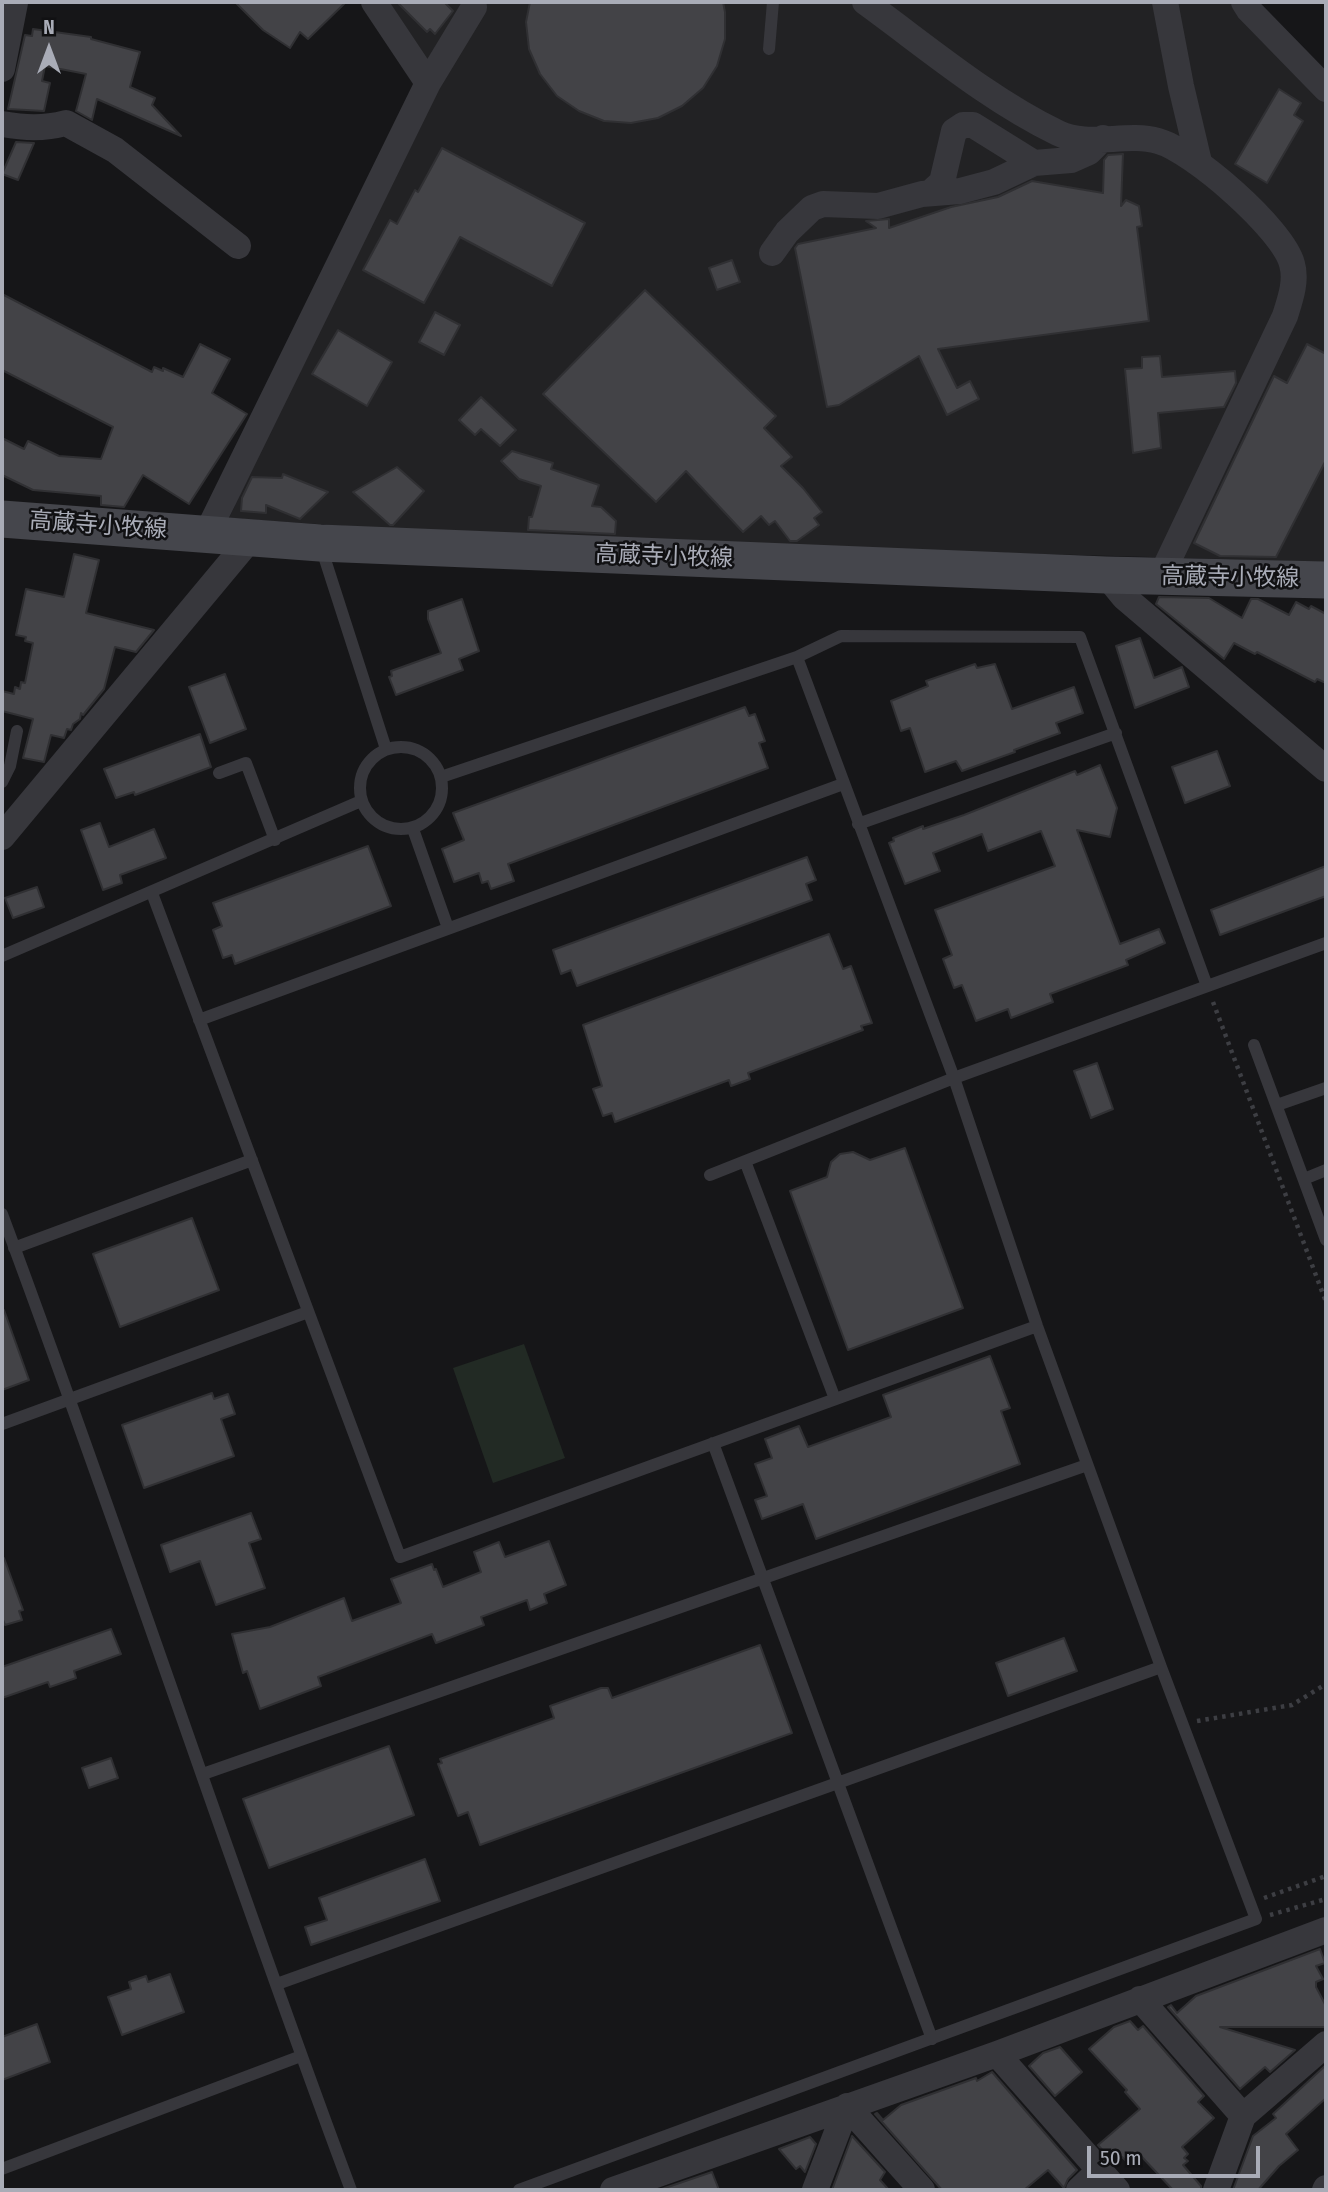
<!DOCTYPE html>
<meta charset="utf-8">
<style>
body{margin:0}
#map{position:relative;width:1328px;height:2192px;overflow:hidden;background:#161618;font-family:"Fira Sans Condensed",sans-serif}
canvas{display:block}
.frame{position:absolute;inset:0;border:4px solid #a9acb7;pointer-events:none}
.north{position:absolute;left:14px;top:14px;width:70px;height:70px;-webkit-text-stroke:5px #111113;paint-order:stroke;rotate:0deg;font-size:19px;font-weight:700;line-height:28px;text-align:center;color:#a9acb7}
.north::after{content:'';display:block;margin:auto;width:24px;height:32px;background:#a9acb7;clip-path:polygon(50% 0,100% 100%,50% 72%,0 100%)}
.scale{position:absolute;left:1087px;top:2146px;width:173px;height:32px;box-sizing:border-box;border:4px solid #a9acb7;border-top:0;padding-left:9px;font-size:21px;line-height:24px;white-space:nowrap;color:#a9acb7;-webkit-text-stroke:5px #111113;paint-order:stroke}
</style>
<div id="map">
<canvas width="1328" height="2192"></canvas>
<div class="frame"></div>
<div class="north">N</div>
<div class="scale">50 m</div>
</div>
<script>
const g = document.querySelector('canvas').getContext('2d');
g.lineJoin = 'round';
function fillPath(path, color) { g.fillStyle = color; g.fill(path, 'evenodd'); }
function trace(path, color, width, dash) { g.strokeStyle = color; g.lineWidth = width; g.lineCap = dash ? 'butt' : 'round'; g.setLineDash(dash || []); g.stroke(path); }
function write(font, color, halo, rows, align = 'center') {
  g.font = font + ' "Fira Sans Condensed","Noto Sans JP",sans-serif'; g.lineWidth = 5; g.setLineDash([]); g.textBaseline = 'middle'; g.strokeStyle = halo; g.fillStyle = color; for (const [text, x, y, turn = 0] of rows) {
    g.save(); g.translate(x, y); g.rotate((+turn || 0) * Math.PI / 180); g.textAlign = isNaN(turn) ? turn : align; if (halo) g.strokeText(text, 0, 0); g.fillText(text, 0, 0); g.restore();
  }
}
fillPath(new Path2D(`
 M384,2H1235L1326,98V562L548,540L229,518L235,505L230,502L439,84Z`), '#222224');
fillPath(new Path2D(`
 M524,1344L565,1458L493,1483L453,1368Z`), '#222a24');
const building = new Path2D(`
 M235,2H346L308,39L300,32L290,48L263,30Z
 M397,2H444L453,11L435,34L430,29L427,32Z
 M530,2H723L725,12V39L717,66L703,88L682,106L658,118L631,123L604,121L579,111L557,96L540,74L529,49L526,22Z
 M33,29L91,37V39L140,52L130,87L155,98L152,105L181,136L97,99L92,120L76,111L86,74L45,66L42,81L50,83L44,111L8,109L25,35L32,36Z
 M1279,89L1301,103L1294,115L1303,121L1267,183L1235,164Z
 M16,142L34,143L18,180L2,174Z
 M442,148L585,223L552,286L460,237L424,303L363,270L390,220L397,224L415,190L418,192Z
 M1123,154L1121,206L1126,200L1139,206L1142,226L1137,227L1149,321L938,349L957,388L970,381L979,399L947,415L919,356L839,405L827,407L795,248L798,244L876,228L866,221L889,219V228L951,207L998,197L1032,181L1103,193L1104,160L1108,155Z
 M732,260L740,282L717,290L709,268Z
 M645,290L776,416L764,428L792,457L781,466L803,488L822,512L814,518L819,525L797,541H790L775,521L769,525L761,516L743,532L686,471L656,502L543,394Z
 M2,294L152,372L154,367L163,371V368L183,377L200,344L230,359L212,393L247,414L189,504L143,475L124,507L101,505V496L33,490L2,475V438L24,449L28,441L59,456L101,459L113,427L2,370Z
 M435,312L460,325L444,355L419,342Z
 M338,330L392,362L367,406L312,374Z
 M1307,344L1326,354V460L1276,557L1220,556L1194,543L1274,376L1287,383Z
 M1160,356L1162,377L1235,371L1236,383L1224,407L1158,413L1161,448L1133,453L1125,369L1142,368V357Z
 M481,397L516,430L500,446L481,429L475,435L459,420Z
 M512,451L553,463L551,469L599,485L592,506L601,507L616,521L615,534L528,530L529,517H532L541,486L519,479L501,461Z
 M397,467L424,491L393,525H390L353,492Z
 M283,474L328,492L300,519L266,505V513L241,511L242,498L252,477L282,478Z
 M74,554L99,560L86,613L154,630L136,652L115,647L104,689L83,715L81,713L80,719L73,724L71,730L67,729L64,738L51,735L44,762L23,758L33,719L2,711V691L14,694L15,687L20,689L21,682L25,683L33,643L25,641L26,637L16,635L26,589L64,597Z
 M1159,597L1209,598L1242,618L1251,599H1258L1289,615L1296,602L1309,609L1311,606L1326,614V683L1317,679L1315,682L1257,652L1255,654L1234,643L1224,659L1156,604Z
 M462,599L479,651L459,659L463,670L396,695L389,677L392,676L391,671L441,653L428,619V611Z
 M1140,638L1154,678L1182,667L1189,687L1135,708L1116,646Z
 M975,664L977,668L995,664L1012,709L1074,687L1083,713L1056,723L1060,733L1014,750L1015,752L962,771L956,761L925,772L910,728L901,731L891,701L928,686L926,681Z
 M225,674L246,729L210,743L189,687Z
 M745,707L749,716L755,714L765,741L759,743L768,768L508,864L514,881L491,889L488,881L482,883L479,873L454,882L442,849L464,840L453,813Z
 M200,734L211,767L135,795L134,792L116,798L104,769Z
 M1217,751L1230,786L1185,803L1172,767Z
 M1100,765L1117,808L1110,837L1077,830L1120,944L1159,929L1165,943L1126,960L1128,965L1050,994L1053,1002L1011,1018L1008,1009L976,1021L962,985L954,988L943,959L952,955L935,910L1055,866L1041,831L988,851L982,834L933,853L940,871L905,884L889,843L894,841L893,838L923,826V829L964,815L1075,771L1077,775Z
 M100,823L109,847L154,829L166,858L120,875L122,883L103,890L81,830Z
 M368,846L391,906L235,964L232,955L223,958L213,930L222,926L213,903Z
 M807,857L816,880L806,884L812,900L577,986L571,970L561,974L553,950Z
 M1326,866V896L1220,935L1211,910Z
 M37,887L44,907L13,918L5,898Z
 M829,934L843,969L851,966L872,1023L861,1026L863,1030L748,1073L750,1079L731,1086L729,1080L615,1122L612,1113L603,1116L593,1089L602,1086L583,1025Z
 M1097,1063L1113,1109L1091,1118L1074,1071Z
 M905,1148L963,1308L848,1350L790,1191L827,1177L831,1162L840,1154L853,1152L870,1160Z
 M192,1218L219,1290L120,1327L93,1254Z
 M2,1310H4L29,1380L2,1390Z
 M990,1356L1010,1408L1001,1411L1020,1464L816,1539L803,1504L762,1519L755,1500L767,1496L755,1464L772,1458L765,1439L799,1426L808,1447L891,1417L883,1395Z
 M212,1393L214,1399L228,1394L235,1414L221,1419L234,1456L144,1488L122,1425Z
 M251,1513L261,1539L249,1543L265,1588L216,1605L200,1561L170,1572L161,1545Z
 M549,1541L566,1585L544,1594L547,1603L530,1610L527,1600L481,1617L484,1625L436,1643L432,1634L318,1677L321,1686L260,1709L247,1671L243,1673L232,1634L270,1627L344,1598L352,1621L401,1603L391,1579L432,1564L434,1570L436,1569L443,1587L481,1572L474,1552L499,1542L505,1557Z
 M2,1558H4L23,1610L19,1611L22,1620L5,1625L2,1617Z
 M111,1629L121,1654L74,1671L76,1678L50,1687L48,1682L2,1698V1667Z
 M1064,1638L1077,1671L1008,1696L996,1663Z
 M760,1645L792,1733L480,1845L468,1812L458,1816L438,1764L442,1763L440,1759L554,1718L550,1706L601,1688H608L612,1698Z
 M389,1746L414,1815L269,1868L243,1799Z
 M111,1758L118,1778L89,1788L82,1768Z
 M425,1859L440,1901L311,1945L305,1927L327,1920L319,1898Z
 M1320,1949L1325,1963L1316,1966L1323,1979L1316,1982V1987L1326,2006V2027H1220L1295,2050L1270,2072L1265,2067L1240,2089L1168,2007L1171,2005L1177,2013L1196,1996Z
 M170,1974L184,2012L122,2035L108,1997L131,1989L129,1982L146,1976L148,1982Z
 M1130,2021L1138,2030L1143,2026L1204,2096L1198,2102L1214,2118L1182,2147L1188,2154L1184,2158L1188,2161L1183,2165L1201,2186V2190H1173L1141,2156L1130,2165L1122,2157L1117,2161L1114,2158L1111,2160L1098,2145L1140,2109L1125,2092L1127,2090L1089,2049L1114,2027Z
 M37,2024L50,2062L2,2080V2037Z
 M1060,2047L1082,2072L1055,2096L1029,2066L1043,2053Z
 M1326,2065V2098L1286,2134L1298,2150L1279,2166L1258,2190H1233L1253,2136L1276,2118L1273,2114Z
 M992,2072L1077,2170L1068,2179L1064,2188L1048,2170L1024,2190H942L875,2114L877,2113L883,2120L901,2105L976,2078L977,2081Z
 M852,2136L885,2172L880,2180L889,2190H832Z
 M810,2137L816,2144L805,2172L800,2166L796,2169L779,2149Z
 M712,2172L719,2190H659Z`);
fillPath(building, '#434347');
trace(building, '#303033', 2);
trace(new Path2D(`
 M1213,1002L1326,1302
 M1197,1721L1292,1705L1326,1684
 M1264,1898L1326,1876
 M1270,1915L1326,1899`), '#3d3e43', 4.5, [3.5, 5]);
trace(new Path2D(`
 M769,49L773,2
 M321,547L386,749
 M360 788a41 41 0 1 1 82 0a41 41 0 1 1-82 0Z
 M219,773L246,763L275,840
 M441,777L797,657L841,636L1080,637L1207,986
 M2,782L10,766L17,731
 M858,824L1116,733
 M413,829L448,928
 M152,893L400,1557L1037,1326
 M2,956L361,801
 M199,1020L843,784
 M1254,1045L1326,1240
 M1277,1105L1326,1088
 M745,1161L835,1399
 M710,1175L954,1078L1326,943
 M1304,1179L1326,1170
 M2,1214C123,1538 230,1867 351,2190
 M14,1248L252,1160
 M2,1424L308,1312
 M713,1443L932,2039
 M203,1774L1087,1465
 M277,1984L1161,1667
 M2,2169L301,2056
 M519,2190L1256,1919L1161,1667L1037,1326L954,1078L797,657`), '#37373c', 12);
trace(new Path2D(`
 M374,2L428,83
 M865,2C927,47 988,99 1058,133C1088,148 1126,132 1158,141C1192,150 1283,229 1292,264C1297,281 1290,300 1285,316L1161,576
 M1165,2L1181,86L1199,162
 M1244,2L1249,10L1326,89
 M2,69L15,3
 M2,124C25,128 43,129 66,123L115,150L238,246
 M930,193L942,182L954,131L963,125H973L1034,163
 M772,253L787,232L812,208L823,204L878,206L922,194L960,191L994,182L1034,163L1071,160L1089,152L1103,138
 M207,533L428,83L474,7
 M1106,575L1124,597L1326,769
 M2,837L251,538
 M1140,1999L1243,2116
 M997,2054L1117,2190
 M613,2190L997,2054L1326,1930
 M815,2190L847,2106L922,2190
 M1079,2190L1099,2171
 M1216,2190L1243,2116L1326,2044
 M1325,2190L1326,2188`), '#37373c', 26);
trace(new Path2D(`
 M2,519L320,543L1106,575L1326,580`), '#45464c', 37);
write('23px', '#a9acb7', '#111113', [
 ["高蔵寺小牧線",98,526,4],
 ["高蔵寺小牧線",664,557,2],
 ["高蔵寺小牧線",1230,578,1]
]);
</script>
